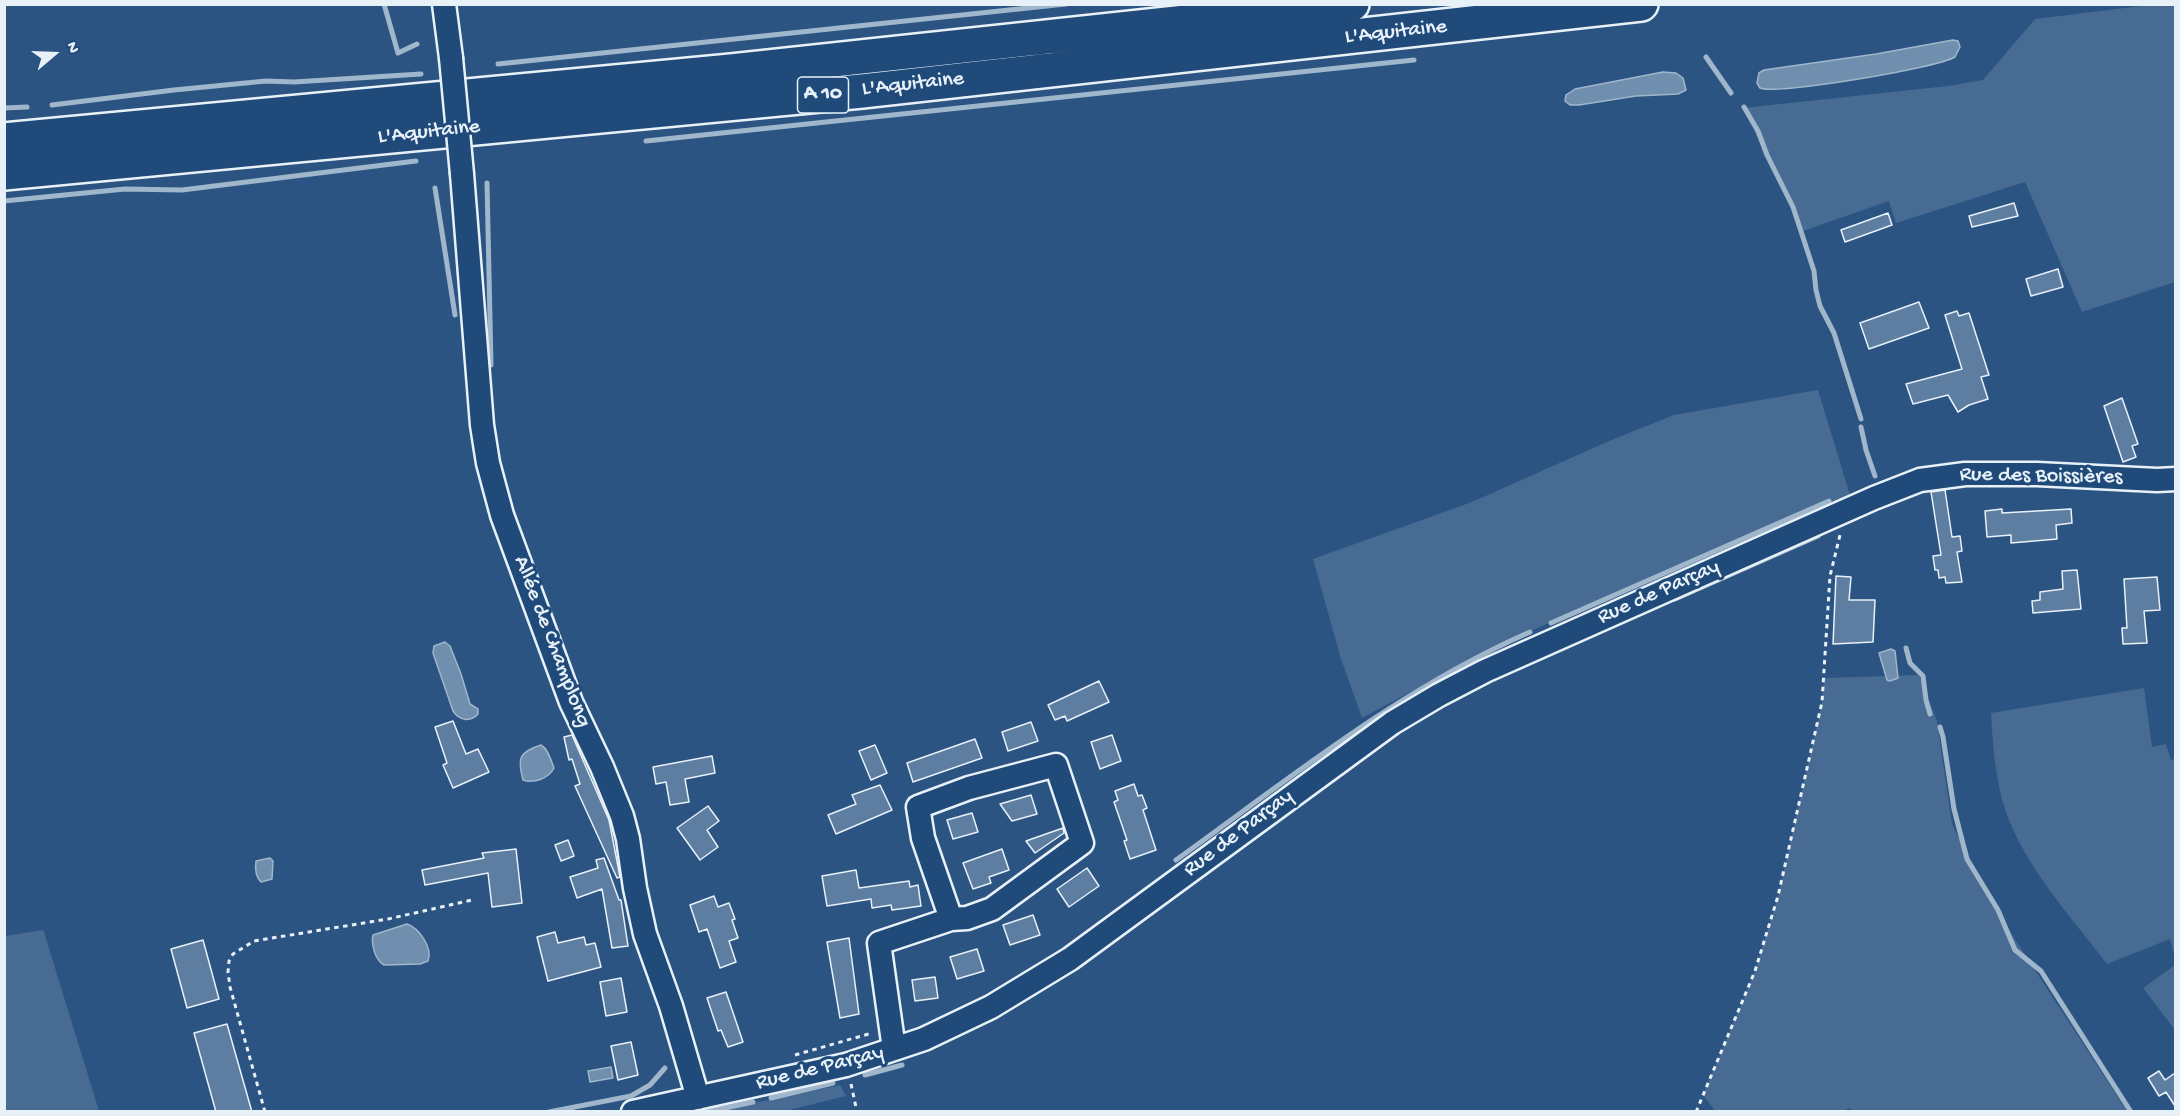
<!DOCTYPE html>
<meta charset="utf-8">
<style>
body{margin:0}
#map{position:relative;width:2180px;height:1116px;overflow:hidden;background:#2b5482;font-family:"Gochi Hand",sans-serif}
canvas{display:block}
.frame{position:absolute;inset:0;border:6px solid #e8f1f8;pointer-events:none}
.north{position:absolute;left:24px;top:24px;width:60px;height:60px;-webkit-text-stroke:4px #1f4a7a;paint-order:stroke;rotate:71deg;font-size:16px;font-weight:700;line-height:24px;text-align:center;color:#e8f1f8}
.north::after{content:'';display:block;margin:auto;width:21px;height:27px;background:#e8f1f8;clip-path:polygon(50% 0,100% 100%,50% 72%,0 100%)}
</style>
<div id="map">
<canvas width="2180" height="1116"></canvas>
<div class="frame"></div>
<div class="north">N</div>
</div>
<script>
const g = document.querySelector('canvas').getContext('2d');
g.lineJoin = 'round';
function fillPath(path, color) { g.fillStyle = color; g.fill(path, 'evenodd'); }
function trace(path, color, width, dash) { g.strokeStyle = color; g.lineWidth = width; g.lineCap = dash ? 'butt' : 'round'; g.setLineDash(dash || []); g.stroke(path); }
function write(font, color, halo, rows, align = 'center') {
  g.font = font + ' "Gochi Hand",sans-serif'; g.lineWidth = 6; g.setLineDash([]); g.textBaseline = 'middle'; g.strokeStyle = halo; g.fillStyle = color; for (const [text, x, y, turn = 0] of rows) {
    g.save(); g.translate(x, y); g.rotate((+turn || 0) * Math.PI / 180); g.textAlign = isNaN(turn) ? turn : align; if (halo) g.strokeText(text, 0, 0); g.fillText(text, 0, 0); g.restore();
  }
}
fillPath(new Path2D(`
 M2149,5H2175V282L2082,312L2025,182L1896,223L1889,201L1800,232L1789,201L1743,108L1948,86L1983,80L2035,19Z
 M1818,390L1850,495C1739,545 1626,588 1515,638C1463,662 1413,691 1362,718L1341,659L1313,559L1472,502L1609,441L1674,415Z
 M1919,675L1937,721L1952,824L1988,898L2127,1111L1852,1112L1850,1108L1839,1112H1716L1703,1095L1755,971L1778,896L1822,702L1824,678Z
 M2144,688L2152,747L2166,744L2171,760L2175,759V957L2170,939L2107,964C2072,918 2025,867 2006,812C1995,780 1993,746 1991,713Z
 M43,930L44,932L99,1111H5V936Z
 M2175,965V1030L2143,988Z
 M840,1085L846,1096L785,1111H716Z`), '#476b93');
const water = new Path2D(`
 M1953,40L1958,41L1960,47L1955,57C1937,68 1777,95 1760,88L1757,83L1759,73L1764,70L1876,54Z
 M1663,72L1676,73L1683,78L1686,90L1678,94L1636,96L1579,105H1570L1565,101L1566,95L1575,89Z
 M445,642L450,646L461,674L470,704L478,709V714C470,723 459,720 453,711L433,653L434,646Z
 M1891,649L1895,651L1898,678L1890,681L1887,680L1879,653Z
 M541,745C548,749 551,760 554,768C549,778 534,784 523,780C517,758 519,752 541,745Z
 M270,858L273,861L272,879L261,882C255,876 255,868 256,861Z
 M407,924C419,928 433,948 428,961L420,964L384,965C375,960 371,944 373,935Z
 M611,1067L613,1078L590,1082L588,1071Z`);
fillPath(water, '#708ead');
trace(water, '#a0b6cb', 1.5);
trace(new Path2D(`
 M384,4L398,53L417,44
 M1706,57L1731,93
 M498,64L1066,4
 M52,105L174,90L266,81L294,82L421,74
 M1744,107L1758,131L1767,155L1793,207L1814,271L1816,290L1820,306L1834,333L1861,419
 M4,108L27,107
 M646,141L1414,60
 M487,183L491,365
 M435,188L455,315
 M4,201L125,189L182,190L416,161
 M1861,427L1866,450L1875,476
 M1675,599L1818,536
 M1551,623L1829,501
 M1906,648L1910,663L1923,676L1926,700L1930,714
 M1940,727L1943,737L1954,809L1967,859L1998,910L2015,950L2041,971L2131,1112
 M1176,860C1290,778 1400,689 1530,632
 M865,1075L902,1065
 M771,1098L833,1083
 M549,1112L631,1096L650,1085L665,1068
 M706,1112L753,1102`), '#a0b6cb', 5);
const building = new Path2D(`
 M2014,203L2018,216L1972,227L1969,216Z
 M1888,213L1892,225L1845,242L1841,230Z
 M2058,269L2063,287L2031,296L2026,279Z
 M1919,302L1929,328L1869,349L1860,323Z
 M1957,311L1959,316L1969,313L1989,375L1981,377L1988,399L1969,405L1958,412L1948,395L1913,404L1906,384L1962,369L1945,315Z
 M2122,398L2138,444L2132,446L2136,457L2123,462L2104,406Z
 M1945,490L1952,537L1960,536L1962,551L1957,552L1962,582L1946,583L1945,577L1939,578L1938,570H1935L1933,556L1941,555L1931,492Z
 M2002,509V513L2071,509L2072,523L2056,525L2057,539L2011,543V535L1987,537L1985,511Z
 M2077,570L2081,609L2033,613L2032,601L2040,600V592L2063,589L2062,571Z
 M1836,576L1851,577L1849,600H1875L1873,642L1833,644Z
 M2157,577L2160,610L2144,611L2147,643L2123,644L2122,628H2127L2124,579Z
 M1099,681L1109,702L1067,721L1065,716L1055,720L1048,705Z
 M453,721L466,754L478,749L489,772L453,788L443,765L447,763L435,727Z
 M1031,722L1038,741L1008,751L1002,732Z
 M572,735L609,820L620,877L617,878L575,786L580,784L572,759L569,760L564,737Z
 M1112,735L1121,761L1100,769L1091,742Z
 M975,739L982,758L913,782L907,763Z
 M875,745L887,773L871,780L859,751Z
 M712,756L715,773L685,779L689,802L670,805L666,782L656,784L653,767Z
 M1134,784L1138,796L1142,795L1147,808L1143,810L1156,850L1130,859L1124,841L1127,840L1114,802L1118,800L1115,791Z
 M880,785L892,810L836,834L828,815L856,804L852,795Z
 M1031,795L1037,814L1012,821L1000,804Z
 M708,806L719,821L707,830L718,847L700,860L677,828Z
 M972,813L978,832L953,839L947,820Z
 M1063,828L1064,833L1035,853L1026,841Z
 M568,840L574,856L561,861L555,845Z
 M516,849L522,903L492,907L488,873L425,885L422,870L484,858L482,853Z
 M1002,849L1009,870L989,877L991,883L973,889L963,863Z
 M604,858L619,900H621L628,946L612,948L602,889L577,898L570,877L598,868L596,860Z
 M1087,868L1099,886L1069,907L1057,889Z
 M856,870L859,888L909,881L910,887L918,885L921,906L892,910L891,905L872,908L871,899L827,906L822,876Z
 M714,896L718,907L729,903L735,919L732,920L738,938L729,941L736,962L720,968L707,929L699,932L690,905Z
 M1033,915L1040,935L1010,945L1003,925Z
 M555,932L558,943L584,937L586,945L595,943L601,967L548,981L537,937Z
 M849,938L859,1014L840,1018L827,942Z
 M203,940L219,999L187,1008L171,949Z
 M977,949L984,971L957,979L950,957Z
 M935,977L938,998L915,1001L912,980Z
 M621,978L627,1012L606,1016L600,982Z
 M726,992L743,1042L728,1047L721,1030L718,1031L707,998Z
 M227,1024L252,1112H216L194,1033Z
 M631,1042L638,1075L618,1080L611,1046Z
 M2159,1071L2165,1080L2175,1073V1106L2166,1092L2159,1096L2148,1078Z`);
fillPath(building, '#5d7da1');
trace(building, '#e8f1f8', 1.5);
const minor = new Path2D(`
 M444,4L451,58
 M462,174L482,425L488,463L502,515L571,702L602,767L622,816L628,839L635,888L645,934L671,1006L698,1098
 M894,1049L879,943L951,919L967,918L992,909L1082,843L1056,765L969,788L918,807L923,838L951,919
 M633,1112L846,1065L924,1039L991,1007L1070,959L1392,723L1439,695L1485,671L1874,498L1920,480L1965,474H2037L2157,480L2176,479`);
const highway = new Path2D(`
 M4,140L731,71L1352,4
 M4,173L862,91L1641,4`);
trace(minor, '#e8f1f8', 27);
trace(highway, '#e8f1f8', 38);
trace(new Path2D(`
 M795,1055L872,1033
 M851,1084L857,1112
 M265,1112L230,987L228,972L229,961L233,954L254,941L388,919L472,900
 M1696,1112L1755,971L1778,896L1822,702L1830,576L1840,535`), '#e8f1f8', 3, [4.5, 4.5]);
trace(minor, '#1f4a7a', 22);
trace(highway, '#1f4a7a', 33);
const minorBridge = new Path2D(`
 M451,58L462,174`);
trace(minorBridge, '#e8f1f8', 27, []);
trace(minorBridge, '#1f4a7a', 22);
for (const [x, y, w] of [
 [823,95,51]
]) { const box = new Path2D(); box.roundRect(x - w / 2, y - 18, w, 36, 4.5); g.fillStyle = '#1f4a7a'; g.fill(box); trace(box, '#e8f1f8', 1.5); }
write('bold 21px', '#e8f1f8', null, [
 ["A 10",823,95]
]);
write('22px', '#e8f1f8', '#1f4a7a', [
 ["L'Aquitaine",1396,33,-6],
 ["L'Aquitaine",913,85,-6],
 ["L'Aquitaine",429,133,-6],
 ["Rue des Boissières",2041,477,1],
 ["Rue de Parçay",1659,593,-24],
 ["Allée de Champlong",551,642,69],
 ["Rue de Parçay",1239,834,-37],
 ["Rue de Parçay",820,1069,-14]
]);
</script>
